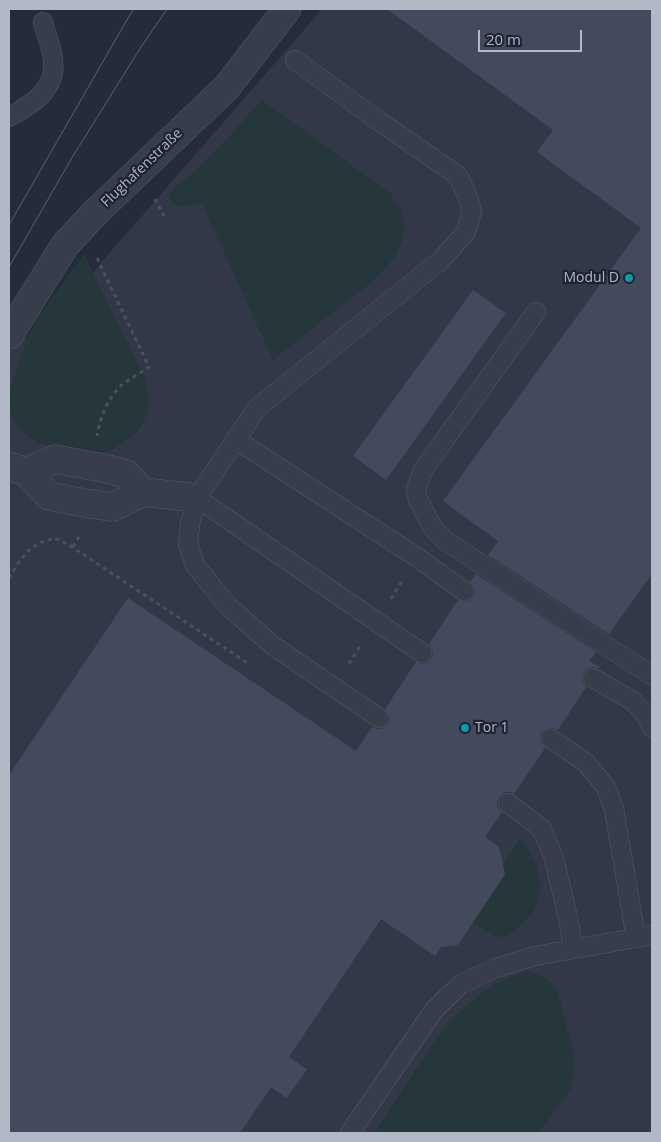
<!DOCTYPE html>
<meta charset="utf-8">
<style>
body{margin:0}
#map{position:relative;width:661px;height:1142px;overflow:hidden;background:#242b3b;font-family:"Open Sans",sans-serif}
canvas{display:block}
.frame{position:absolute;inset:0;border:10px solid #b3b8c7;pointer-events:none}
.scale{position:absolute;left:478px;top:30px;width:104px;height:22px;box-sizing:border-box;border:2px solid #b3b8c7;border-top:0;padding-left:6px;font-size:15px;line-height:18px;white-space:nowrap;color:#b3b8c7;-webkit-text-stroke:4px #1d2230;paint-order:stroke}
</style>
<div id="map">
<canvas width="661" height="1142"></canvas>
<div class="frame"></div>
<div class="scale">20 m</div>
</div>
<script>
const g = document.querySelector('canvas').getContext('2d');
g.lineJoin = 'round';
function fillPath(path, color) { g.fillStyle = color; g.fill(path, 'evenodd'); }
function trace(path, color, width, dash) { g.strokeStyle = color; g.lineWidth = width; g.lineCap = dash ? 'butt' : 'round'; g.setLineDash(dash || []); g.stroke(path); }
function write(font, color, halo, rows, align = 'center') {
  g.font = font + ' "Open Sans",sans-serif'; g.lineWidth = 4.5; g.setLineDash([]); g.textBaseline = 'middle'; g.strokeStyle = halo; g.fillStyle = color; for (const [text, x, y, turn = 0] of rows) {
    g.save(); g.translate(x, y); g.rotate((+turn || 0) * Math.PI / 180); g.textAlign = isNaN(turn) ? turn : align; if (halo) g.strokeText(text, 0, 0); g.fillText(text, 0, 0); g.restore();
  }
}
fillPath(new Path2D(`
 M322,9H652V1133H9V342L39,334Z`), '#323848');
fillPath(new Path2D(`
 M262,100L390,193L401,210L405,225L402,241L395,257L373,281L273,360L202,204L176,206L167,195L210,157Z
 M84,255L145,378C148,391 151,407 145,419C135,440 111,453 90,455C84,455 77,453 71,452C51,448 31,443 17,426C13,421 10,416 9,410C7,398 11,387 14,376C19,358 26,339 35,323C50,299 67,277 84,255Z
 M520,838C543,866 551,902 519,927C514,932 506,938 499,937C492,936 475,924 469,920Z
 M530,971L545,977L552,984L558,993L574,1054V1072L571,1089L539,1133H374L438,1036L454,1017L473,1000L493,985L512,976Z`), '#26373c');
fillPath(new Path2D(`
 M387,9H652V574L609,634L488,555L498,541L443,501L641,228L537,152L553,130Z
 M473,290L506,313L386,480L353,456Z
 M476,574L596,652L589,661L600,667L599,668L592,667L588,668L584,672L582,678L583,683L586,687L558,730L552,728L547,729L541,733L540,738L541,743L545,748L514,794L510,792H504L499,797L497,801V807L502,812L485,837L499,847L505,874L458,945L441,947L435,956L381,919L289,1057L307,1069L287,1098L271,1087L240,1133H9V775L128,598L356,751L372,727L378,729L383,728L389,724L390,718L389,714L385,709L416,662L421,664L426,663L431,659L433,654L432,649L429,644L458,600L462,602L468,601L473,597L475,593L474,587L470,582Z`), '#434a5d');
const service = new Path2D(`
 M295,60L376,119L457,175L466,192L472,211L466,232L441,260L257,408L197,498L190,524L188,544L195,565L228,606L272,645L379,718
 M9,117C31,105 57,90 53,60C52,47 46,35 43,22
 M536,312L423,470L416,489L418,500L433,528L446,541L651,675
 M235,439L418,558L464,591
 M197,498L422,653
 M593,678L633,701L646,715L652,728
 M551,739L585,762L606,787L614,809L636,938
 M508,803L542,829L554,858L569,922L573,949
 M350,1133L434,1010L461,984L496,968L535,956L652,935`);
const minor = new Path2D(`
 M9,335L65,245L96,212L227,87L287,9
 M9,466L26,472L49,496L90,504L113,507L143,492L197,498
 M26,472L55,459L108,469L126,474L143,492`);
trace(service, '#565b6a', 20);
trace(minor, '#565b6a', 29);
trace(new Path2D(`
 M155,199L164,216
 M97,258L149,367C141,373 131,378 123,384C108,397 100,417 97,436
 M73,547L80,535
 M9,578L18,563L31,548L42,542L54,538L66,543L249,664
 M391,599L402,581
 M349,664L361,644`), '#44545a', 3, [4, 4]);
trace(service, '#383d4c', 19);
trace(minor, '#383d4c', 28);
trace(new Path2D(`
 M9,225L128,18L134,9
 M9,267L73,156L141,47L167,9`), '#5a6172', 1);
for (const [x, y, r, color] of [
 [629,278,5,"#0f9aa8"],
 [465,728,5,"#0f9aa8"]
]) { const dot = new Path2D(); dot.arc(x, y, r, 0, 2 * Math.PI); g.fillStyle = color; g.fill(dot); trace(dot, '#1d2230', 2); }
write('14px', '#b3b8c7', '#1d2230', [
 ["Flughafenstraße",142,168,-44]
]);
write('14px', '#b3b8c7', '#1d2230', [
 ["Modul D",619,278],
 ["Tor 1",475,728,"left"]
], 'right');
</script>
